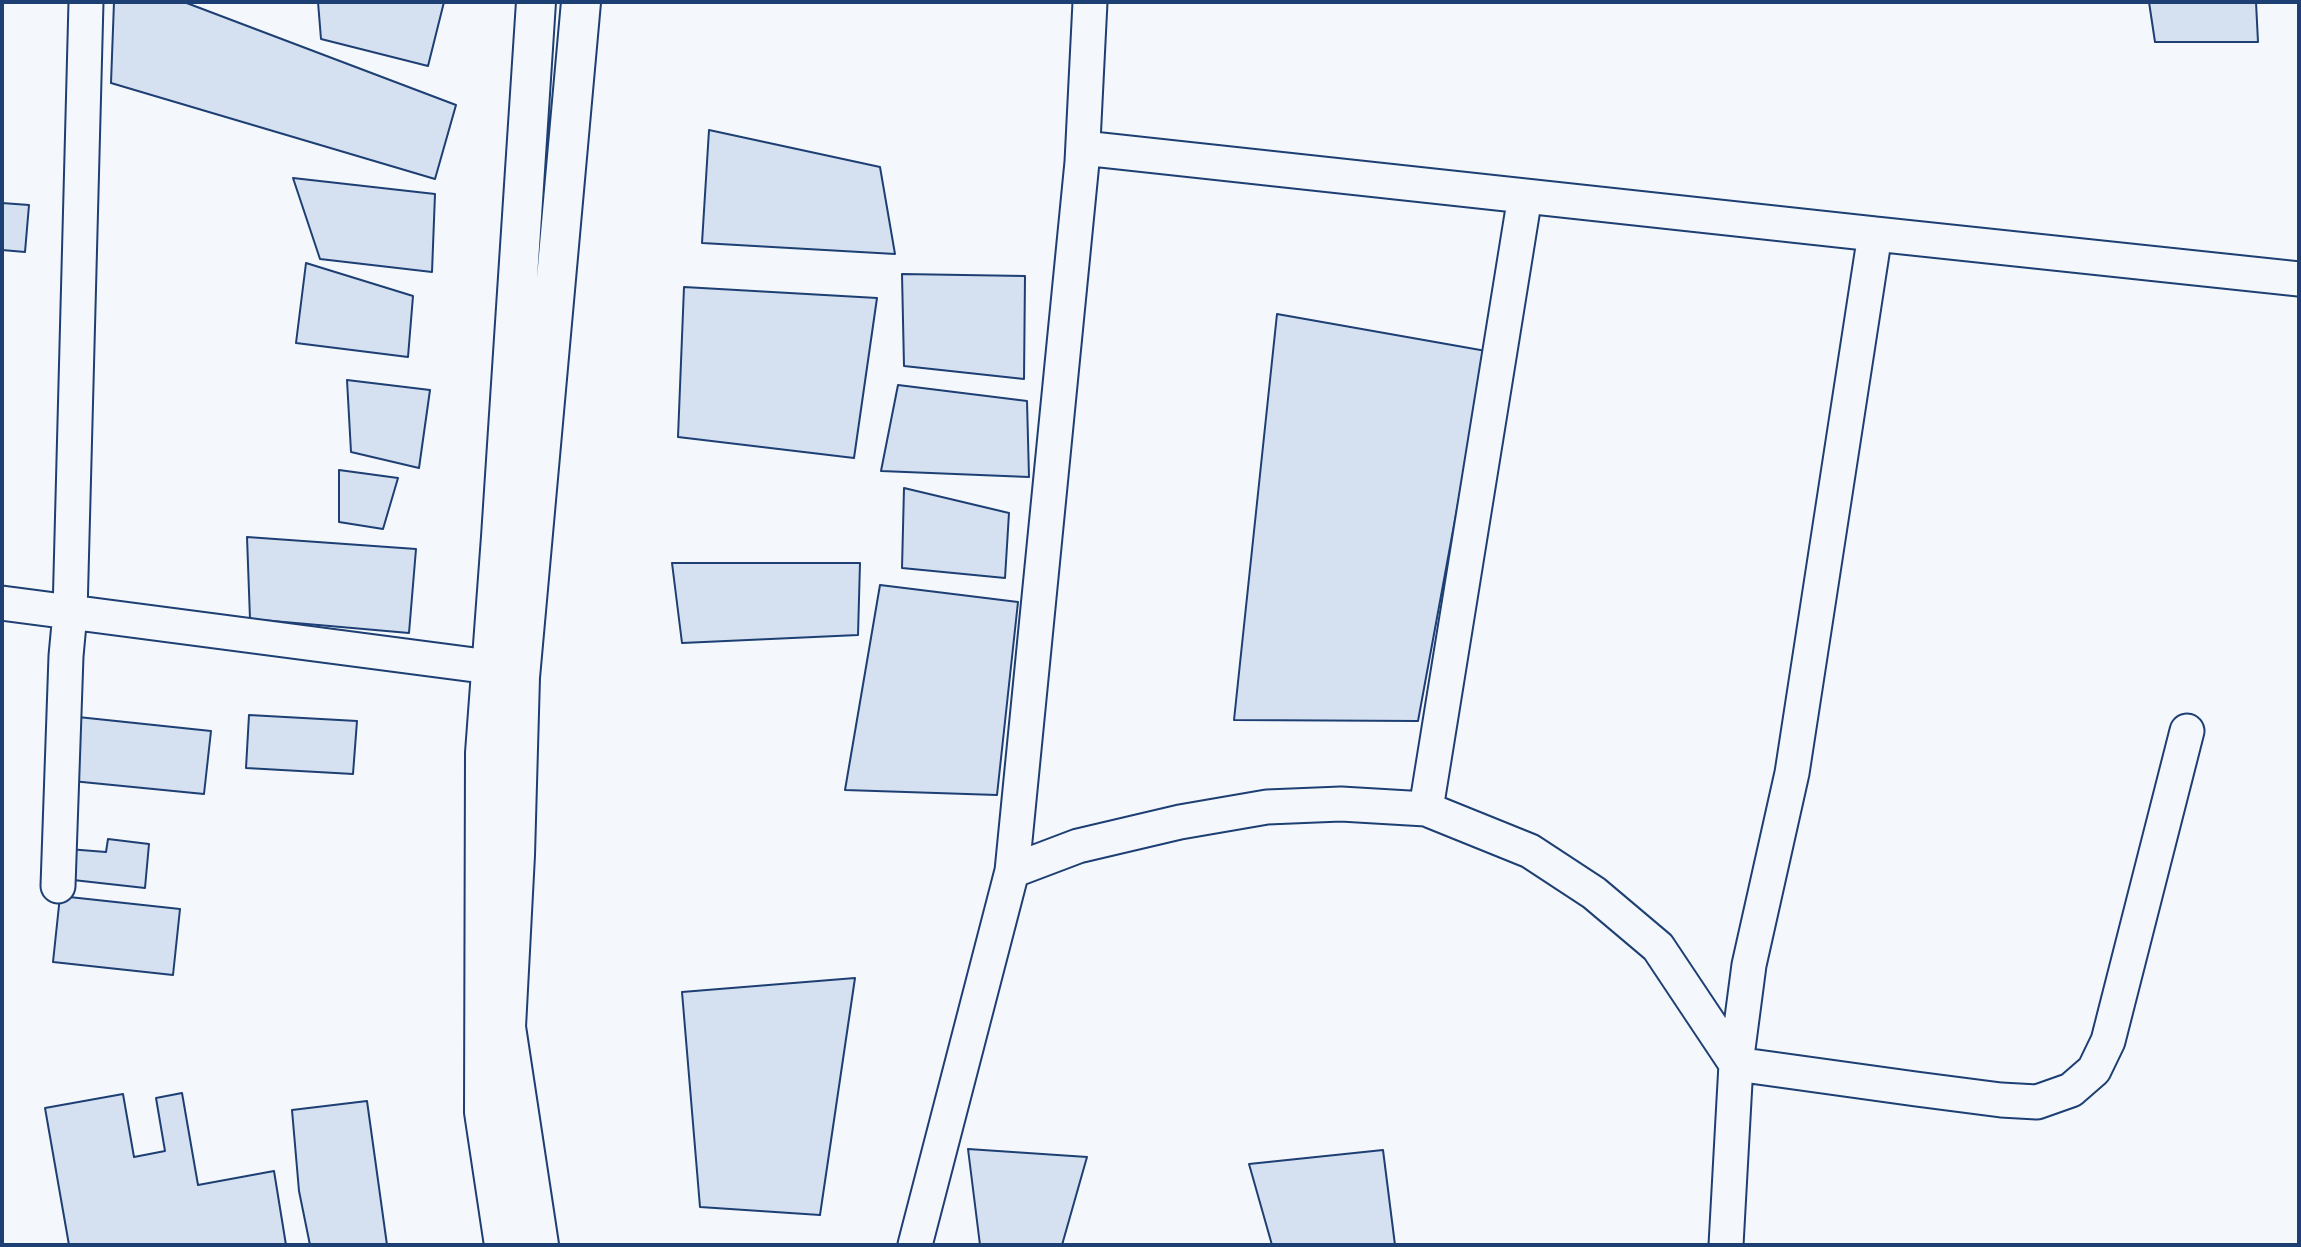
<!DOCTYPE html>
<style>
body{margin:0}
#map{position:relative;width:2301px;height:1247px;overflow:hidden;background:#f4f7fb;font-family:"Space Grotesk",sans-serif}
canvas{display:block}
.frame{position:absolute;inset:0;border:4px solid #1d3f73;pointer-events:none}
</style>
<div id="map">
<canvas width="2301" height="1247"></canvas>
<div class="frame"></div>
</div>
<script>
const g = document.querySelector('canvas').getContext('2d');
g.lineJoin = 'round';
function fillPath(path, color) { g.fillStyle = color; g.fill(path, 'evenodd'); }
function trace(path, color, width, dash) { g.strokeStyle = color; g.lineWidth = width; g.lineCap = dash ? 'butt' : 'round'; g.setLineDash(dash || []); g.stroke(path); }
const building = new Path2D(`
 M114,2H184L456,105L435,179L111,83Z
 M318,2H444L428,66L321,39Z
 M2149,2H2256L2258,42H2155Z
 M709,130L880,167L895,254L702,243Z
 M293,178L435,194L432,272L320,259Z
 M2,203L29,205L25,252L2,250Z
 M306,263L413,296L408,357L296,343Z
 M902,274L1025,276L1024,379L904,366Z
 M684,287L877,298L854,458L678,437Z
 M1277,314L1486,351L1418,721L1234,720Z
 M347,380L430,390L419,468L351,452Z
 M898,385L1027,401L1029,477L881,471Z
 M339,470L398,478L383,529L339,522Z
 M904,488L1009,513L1005,578L902,568Z
 M247,537L416,549L409,633L250,619Z
 M672,563H860L858,635L682,643Z
 M880,585L1018,602L997,795L845,790Z
 M249,715L357,721L353,774L246,768Z
 M78,717L211,731L204,794L72,781Z
 M108,839L149,844L145,888L64,879L68,849L106,852Z
 M60,896L180,909L173,975L53,962Z
 M855,978L820,1215L700,1207L682,992Z
 M182,1093L198,1185L274,1171L286,1245H69L45,1108L123,1094L134,1157L165,1151L156,1098Z
 M367,1101L387,1245H310L299,1191L292,1110Z
 M968,1149L1087,1157L1062,1245H980Z
 M1383,1150L1395,1245H1272L1249,1164Z`);
fillPath(building, '#d5e0f0');
trace(building, '#1d3f73', 2);
const minor = new Path2D(`
 M1083,148L1875,234
 M2,603L490,667
 M1426,809L1525,196
 M1012,871L1078,846L1180,822L1267,807L1341,804L1426,809L1530,851L1594,893L1658,947L1736,1064L1749,965L1792,773L1875,234L2299,279
 M58,886L66,656L70,613L86,2
 M915,1245L1012,871L1082,162L1090,2
 M1726,1245L1736,1064L1916,1089L2001,1100L2037,1102L2071,1090L2094,1070L2108,1041L2187,731`);
const trunk = new Path2D(`
 M504,1245L484,1112L485,753L501,537L536,2
 M539,1245L506,1027L515,855L520,677L581,2`);
trace(minor, '#1d3f73', 37);
trace(trunk, '#1d3f73', 42);
trace(minor, '#f4f7fb', 33);
trace(trunk, '#f4f7fb', 38);
</script>
